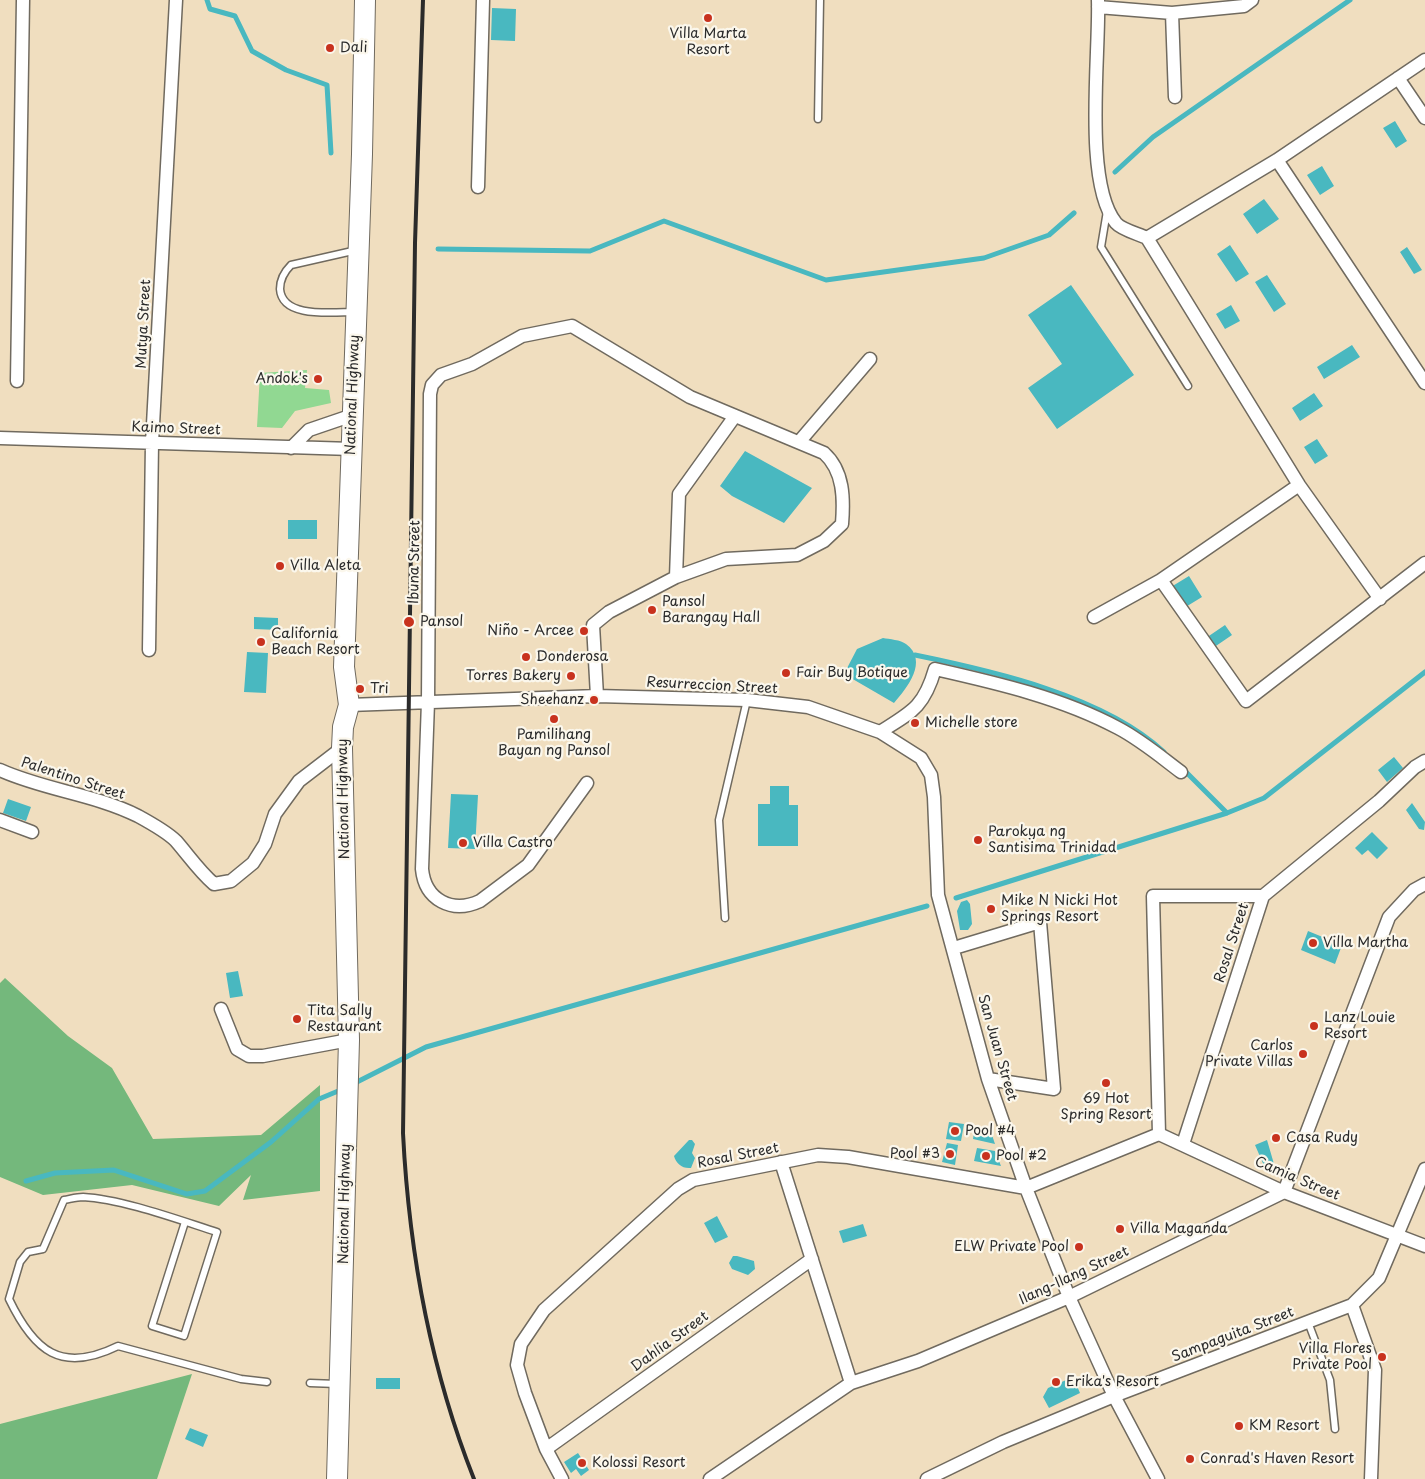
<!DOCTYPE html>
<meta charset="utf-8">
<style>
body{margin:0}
canvas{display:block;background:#f0debf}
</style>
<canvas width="1425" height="1479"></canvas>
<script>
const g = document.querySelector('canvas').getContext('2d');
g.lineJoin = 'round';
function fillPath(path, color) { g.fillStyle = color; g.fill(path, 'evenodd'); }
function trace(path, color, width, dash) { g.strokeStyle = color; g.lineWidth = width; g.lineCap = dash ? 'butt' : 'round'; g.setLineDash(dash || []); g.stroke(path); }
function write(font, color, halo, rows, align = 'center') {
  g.font = font + ' "Playpen Sans",sans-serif'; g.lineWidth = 4.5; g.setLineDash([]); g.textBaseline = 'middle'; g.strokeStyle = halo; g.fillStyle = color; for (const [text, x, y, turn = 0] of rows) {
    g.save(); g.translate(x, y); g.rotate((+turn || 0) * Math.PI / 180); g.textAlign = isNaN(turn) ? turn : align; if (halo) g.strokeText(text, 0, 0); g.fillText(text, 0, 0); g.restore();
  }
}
fillPath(new Path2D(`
 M307,370L305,388L329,390L331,403L295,411L282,428L257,427L260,373Z`), '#91d892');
fillPath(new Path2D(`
 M5,978L68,1036L112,1068L153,1139L261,1135L320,1085V1191L243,1200L251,1175L219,1206L132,1185L43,1195L0,1177V983Z
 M192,1374L157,1479H0V1424Z`), '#74b87c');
fillPath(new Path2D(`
 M492,8L516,9L515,41L491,40Z
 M1395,121L1407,141L1396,148L1383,128Z
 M1322,166L1334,186L1320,195L1307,175Z
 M1264,199L1279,219L1257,234L1243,214Z
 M1230,245L1249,274L1236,282L1217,254Z
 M1407,247L1422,270L1414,274L1400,252Z
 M1267,275L1286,304L1274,312L1255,282Z
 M1071,285L1134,375L1057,429L1028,388L1062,364L1028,315Z
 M1231,305L1240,321L1225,329L1216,314Z
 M1352,345L1360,357L1324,379L1317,367Z
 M1314,393L1323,406L1300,421L1292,408Z
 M1317,439L1328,456L1315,464L1304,447Z
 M745,451L812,488L784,523L732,496L720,486Z
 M288,520H317V539H288Z
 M1189,576L1202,597L1184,608L1171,587Z
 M254,617L278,618V630L254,629Z
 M1225,625L1232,635L1210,650L1203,640Z
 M883,638C889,639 901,640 906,644C929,661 907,688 894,703L844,674L857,649Z
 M247,652L268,653L266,693L244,692Z
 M1394,757L1403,768L1387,782L1378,770Z
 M770,786H789V805H798V846H758V804H770Z
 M451,794L478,795L475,849L448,848Z
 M8,799L31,807L26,821L3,813Z
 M1412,803L1425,822L1424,830L1419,829L1406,810Z
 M1372,832L1388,848L1377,859L1368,850L1362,855L1355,848Z
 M967,900L970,904L972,924L968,930H960L957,911L961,902Z
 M1308,931L1342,945L1335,964L1301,950Z
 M238,971L243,996L230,998L226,973Z
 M949,1122L964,1124L961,1141L946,1139Z
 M975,1127L990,1129L995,1144L973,1139Z
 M689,1140H692L695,1144L692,1153L695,1158L691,1168C682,1169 676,1163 674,1156Z
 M1267,1140L1274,1164L1265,1168L1255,1145Z
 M947,1143L958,1145L955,1165L942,1162Z
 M977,1148L995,1151L1001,1166L974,1161Z
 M717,1216L728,1237L715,1243L704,1223Z
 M863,1224L867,1236L843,1243L839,1231Z
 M733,1256H737L754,1261L755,1269L748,1275L732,1269L729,1263Z
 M1073,1377L1080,1393L1049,1408L1043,1397L1048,1388Z
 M376,1378H400V1389H376Z
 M190,1428L208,1435L203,1447L185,1439Z
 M578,1453L589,1470L581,1476L576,1469L571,1473L564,1462Z`), '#49b8c0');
trace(new Path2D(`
 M207,0L210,9L235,16L252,51L286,70L327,85L331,153
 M1115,172L1153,137L1350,0
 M438,249L590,251L664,221L826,280L984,258L1049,235L1074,213
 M915,655C993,671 1104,696 1164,752
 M1183,769L1227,813
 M956,898L1227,813L1264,798L1425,672
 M353,1084L426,1047L927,906
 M26,1181L55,1173L114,1170L187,1194L205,1191L271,1142L319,1099L343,1089`), '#49b8c0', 5);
const lane = new Path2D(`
 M818,119L820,0
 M1107,211L1101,247L1188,386
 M355,312C333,312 282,319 280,289C280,280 285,271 291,265L357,250
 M725,918L719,820L747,700
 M185,1222L152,1326L184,1336L217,1232C179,1220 122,1199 83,1197C77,1197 70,1199 64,1200L43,1249L28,1252L20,1262L9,1299C34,1351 61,1374 118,1346L241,1379L267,1382
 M1308,1322L1330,1380L1335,1429
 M310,1383L337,1384`);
const street = new Path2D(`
 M1098,0C1100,53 1083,183 1116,223C1122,230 1139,234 1147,238L1299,485L1380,599
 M1098,7L1172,13L1244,6L1252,0
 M1172,13L1175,97
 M1398,78L1425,118
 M1277,160L1425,383
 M478,187L483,0
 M1147,238L1277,160L1425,60
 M17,381L23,0
 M0,438L352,449
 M799,442L870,359
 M291,448L309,430L353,415
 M1161,580L1246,701L1425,563
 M1094,617L1161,580L1299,485
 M149,650L152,443L176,0
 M597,696L593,625L609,612L676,577L679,494L735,416
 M349,705L597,696L747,700L808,707L880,732L921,758L931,775L934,797L938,895L988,1079L1026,1188L1069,1297L1114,1396L1158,1479
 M880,732C912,712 924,707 935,669C997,683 1062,698 1118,728C1141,740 1161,757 1181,772
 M0,770C44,790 94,794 138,816C149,822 167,832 176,841C189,856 199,871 214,884L231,881L253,863L265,844L275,814L299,781L342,748
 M587,783L528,865L480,901C452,914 425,900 422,869L428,702L430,394L432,385L441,375L472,364L522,336L572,326L690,397L824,453C844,471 844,499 842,524L824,541L797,555L726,559L676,577
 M0,820L32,832
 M954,948L1040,922L1054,1089L988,1079
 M221,1009L237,1049L249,1056H263L349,1040
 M1159,1134L1153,896H1263
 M1159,1134L1284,1192L1425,1246
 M1183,1144L1263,896L1379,801L1415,767L1425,761
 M781,1162L851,1383
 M1352,1305L1375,1370L1371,1479
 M546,1449L812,1259
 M562,1479L546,1449L525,1393L517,1365L521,1344L544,1310L678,1189L693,1180L818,1155L848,1157L1026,1188L1159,1134
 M710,1479L851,1383L918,1361L1069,1297L1284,1192L1389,917L1414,890L1425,884
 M927,1479L1003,1442L1114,1396L1352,1305L1379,1278L1425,1169`);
const primary = new Path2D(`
 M337,1479L349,1040L342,748L343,727L349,705L344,667L362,154L365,0`);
trace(lane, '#706a5f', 9);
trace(street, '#706a5f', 15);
trace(primary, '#706a5f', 22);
trace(lane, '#fff', 6);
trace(street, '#fff', 12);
trace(primary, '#fff', 20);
trace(new Path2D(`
 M423,0L415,243L403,1133C409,1252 430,1368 474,1479`), '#2b2b2b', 4);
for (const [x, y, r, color] of [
 [708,18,5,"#c8321e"],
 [330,48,5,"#c8321e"],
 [318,379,5,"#c8321e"],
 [280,566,5,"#c8321e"],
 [652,610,5,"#c8321e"],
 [409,622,6,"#c8321e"],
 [584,631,5,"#c8321e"],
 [261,642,5,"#c8321e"],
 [526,657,5,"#c8321e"],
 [786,673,5,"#c8321e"],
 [571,676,5,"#c8321e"],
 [360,689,5,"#c8321e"],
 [594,700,5,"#c8321e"],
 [554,719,5,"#c8321e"],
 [915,723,5,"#c8321e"],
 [978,840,5,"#c8321e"],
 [463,843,5,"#c8321e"],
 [991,909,5,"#c8321e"],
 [1313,943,5,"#c8321e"],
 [297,1019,5,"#c8321e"],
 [1314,1026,5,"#c8321e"],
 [1303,1054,5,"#c8321e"],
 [1106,1083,5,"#c8321e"],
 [955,1131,5,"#c8321e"],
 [1276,1138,5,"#c8321e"],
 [950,1154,5,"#c8321e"],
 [986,1156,5,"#c8321e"],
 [1120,1229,5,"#c8321e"],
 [1079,1247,5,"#c8321e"],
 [1382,1357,5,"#c8321e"],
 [1056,1382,5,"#c8321e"],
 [1239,1426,5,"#c8321e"],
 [1190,1459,5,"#c8321e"],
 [582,1463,5,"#c8321e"]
]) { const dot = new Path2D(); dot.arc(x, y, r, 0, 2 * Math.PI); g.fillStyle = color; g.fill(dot); trace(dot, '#fbf7ec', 2); }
write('14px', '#2b2b2b', '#fbf7ec', [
 ["Villa Marta",708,34,"center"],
 ["Resort",708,50,"center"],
 ["Dali",340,48],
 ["Andok's",308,379,"right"],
 ["Villa Aleta",290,566],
 ["Pansol",662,602],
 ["Barangay Hall",662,618],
 ["Pansol",420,622],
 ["Niño - Arcee",574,631,"right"],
 ["California",271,634],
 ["Beach Resort",271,650],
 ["Donderosa",536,657],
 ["Fair Buy Botique",796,673],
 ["Torres Bakery",561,676,"right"],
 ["Tri",370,689],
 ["Sheehanz",584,700,"right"],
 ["Michelle store",925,723],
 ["Pamilihang",554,735,"center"],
 ["Bayan ng Pansol",554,751,"center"],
 ["Parokya ng",988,832],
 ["Santisima Trinidad",988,848],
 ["Villa Castro",473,843],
 ["Mike N Nicki Hot",1001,901],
 ["Springs Resort",1001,917],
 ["Villa Martha",1323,943],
 ["Tita Sally",307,1011],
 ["Restaurant",307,1027],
 ["Lanz Louie",1324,1018],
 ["Resort",1324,1034],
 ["Carlos",1293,1046,"right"],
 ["Private Villas",1293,1062,"right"],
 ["69 Hot",1106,1099,"center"],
 ["Spring Resort",1106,1115,"center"],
 ["Pool #4",965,1131],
 ["Casa Rudy",1286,1138],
 ["Pool #3",940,1154,"right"],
 ["Pool #2",996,1156],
 ["Villa Maganda",1130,1229],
 ["ELW Private Pool",1069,1247,"right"],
 ["Villa Flores",1372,1349,"right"],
 ["Private Pool",1372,1365,"right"],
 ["Erika's Resort",1066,1382],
 ["KM Resort",1249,1426],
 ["Conrad's Haven Resort",1200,1459],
 ["Kolossi Resort",592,1463]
], 'left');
write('14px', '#2b2b2b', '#fbf7ec', [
 ["Mutya Street",144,324,-87],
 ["National Highway",353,395,-88],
 ["Kaimo Street",176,429,2],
 ["Ibuna Street",415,562,-89],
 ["Resurreccion Street",712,686,3],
 ["Palentino Street",73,779,18],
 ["National Highway",344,799,-91],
 ["Rosal Street",1232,943,-72],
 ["San Juan Street",997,1048,74],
 ["Rosal Street",738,1156,-11],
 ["Camia Street",1297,1179,23],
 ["National Highway",345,1204,-89],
 ["Ilang-Ilang Street",1074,1276,-25],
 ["Sampaguita Street",1233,1335,-21],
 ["Dahlia Street",670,1342,-36]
]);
</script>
